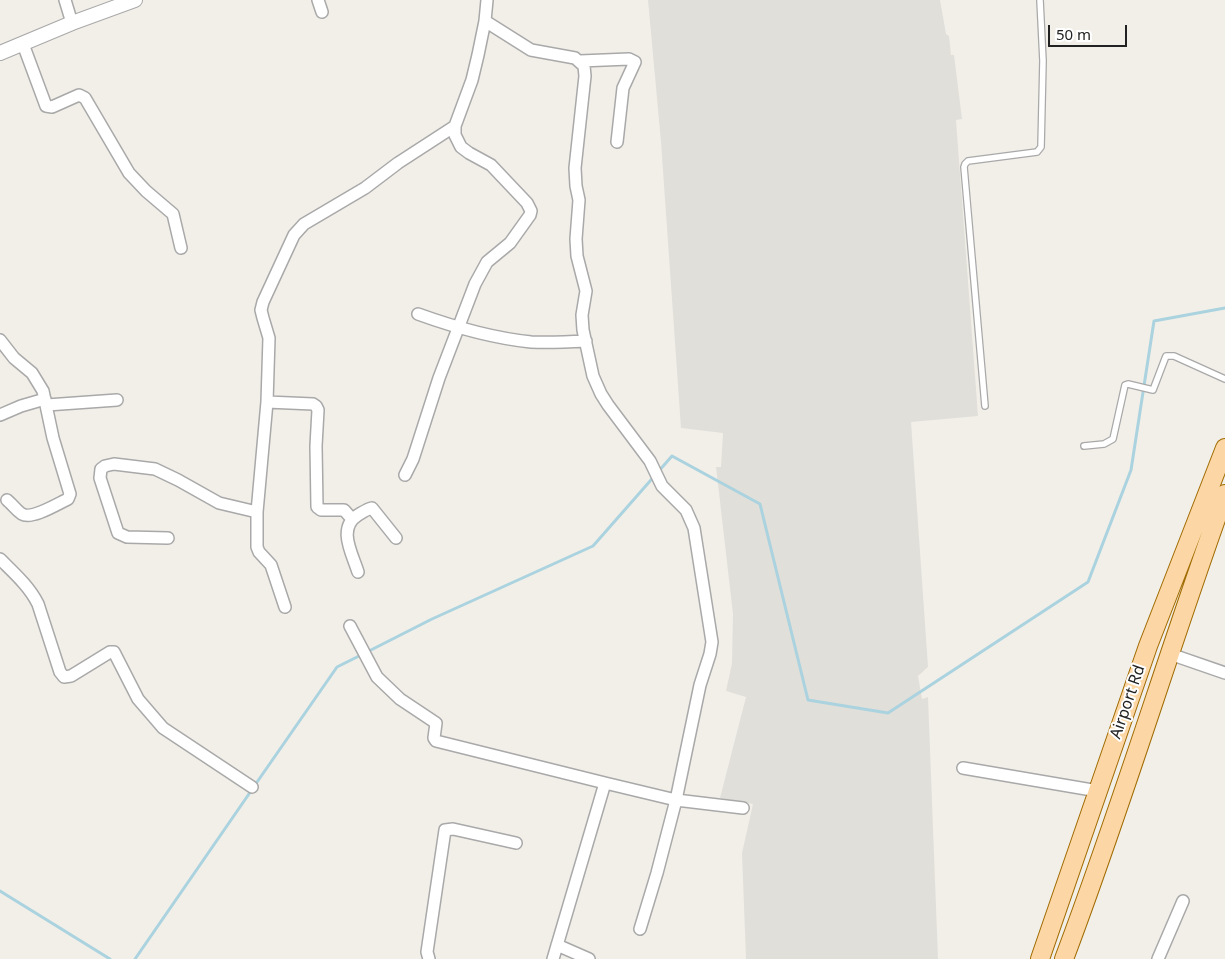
<!DOCTYPE html>
<style>
body{margin:0}
#map{position:relative;width:1225px;height:959px;overflow:hidden;background:#f2efe9;font-family:"Noto Sans",sans-serif}
canvas{display:block}
.scale{position:absolute;left:1048px;top:25px;width:79px;height:22px;box-sizing:border-box;border:2px solid #222;border-top:0;padding-left:6px;font-size:15px;line-height:18px;white-space:nowrap;color:#222;-webkit-text-stroke:4px #fff;paint-order:stroke}
</style>
<div id="map">
<canvas width="1225" height="959"></canvas>
<div class="scale">50 m</div>
</div>
<script>
const g = document.querySelector('canvas').getContext('2d');
g.lineJoin = 'round';
function fillPath(path, color) { g.fillStyle = color; g.fill(path, 'evenodd'); }
function trace(path, color, width, dash) { g.strokeStyle = color; g.lineWidth = width; g.lineCap = dash ? 'butt' : 'round'; g.setLineDash(dash || []); g.stroke(path); }
function write(font, color, halo, rows, align = 'center') {
  g.font = font + ' "Noto Sans",sans-serif'; g.lineWidth = 4; g.setLineDash([]); g.textBaseline = 'middle'; g.strokeStyle = halo; g.fillStyle = color; for (const [text, x, y, turn = 0] of rows) {
    g.save(); g.translate(x, y); g.rotate((+turn || 0) * Math.PI / 180); g.textAlign = isNaN(turn) ? turn : align; if (halo) g.strokeText(text, 0, 0); g.fillText(text, 0, 0); g.restore();
  }
}
fillPath(new Path2D(`
 M648,0H940L946,34L949,36L951,55H954L962,119L956,120L978,416L911,422L928,667L918,676L922,699L928,697L938,959H746L742,853L753,804L720,798L746,697L726,691L732,663L733,614L716,467H721L723,433L681,428L661,142Z`), '#e1dfda');
trace(new Path2D(`
 M367,652L432,619L593,546L672,456L760,504L808,700L888,713L1088,582L1131,470L1154,321L1225,308
 M255,785L337,667L361,655
 M0,891L110,959
 M135,959L251,791`), '#aad3df', 3);
const service = new Path2D(`
 M985,406L964,167L965,164L968,161L1037,152L1041,147L1043,61L1040,0
 M1084,446L1104,444L1113,439L1125,385L1128,384L1153,390L1166,356H1174L1225,379`);
const minor = new Path2D(`
 M65,0L72,23
 M318,0L322,12
 M485,21L487,0
 M23,44L46,106L52,107L79,95L85,98L129,173L146,191L173,214L181,248
 M580,61L629,59L635,62L623,88L617,142
 M418,314C454,327 492,338 531,342C549,343 568,342 586,341
 M0,340L14,358L32,373L43,391L53,438L70,494L68,499C59,503 32,520 22,514C17,511 12,504 7,500
 M267,402L269,338L263,318L261,310L263,302L294,235L304,224L365,188L398,163L455,126
 M47,405L117,400
 M0,415L21,406L45,399
 M405,475L413,459L439,378L475,284L487,262L510,243L530,215L531,211L527,203L491,165L469,153L461,147L455,135V126L472,80L478,55L485,21L531,50L575,58L584,66L585,76L575,168L576,186L579,200L576,239L577,256L586,291L582,315L583,330L593,376L601,394L608,405L650,461L662,486L686,510L694,528L712,642L710,654L700,685L676,800L657,873L640,929
 M168,538L127,537L118,533L100,478L101,469L105,466L114,464L155,469L178,480L219,503L257,512
 M0,559C14,573 29,586 38,604L60,672L64,677L71,676L110,652H114L138,699L163,728L252,787
 M358,572C352,553 337,528 358,515C363,512 367,509 372,508L396,538
 M285,607L271,565L259,552L257,547V512L267,402L313,404L316,406L318,410L316,446L317,507L321,510H344L352,519
 M350,626L377,677L400,699L436,723L434,738L436,741L605,783L553,959
 M1170,654L1225,673
 M963,768L1098,791
 M605,783L676,800L743,808
 M557,945L589,959
 M429,959L427,952L445,830L453,829L516,843
 M1158,959L1183,901`);
const tertiary = new Path2D(`
 M0,53L72,23L135,0`);
const primary = new Path2D(`
 M1040,959L1148,646L1225,448
 M1064,959C1122,806 1169,649 1225,494`);
trace(service, '#a9a9a9', 8);
trace(minor, '#a9a9a9', 14);
trace(tertiary, '#a9a9a9', 16);
trace(primary, '#a06b00', 20);
trace(service, '#fff', 5.5);
trace(minor, '#fff', 11);
trace(tertiary, '#fff', 14);
trace(primary, '#fcd6a4', 18);
write('16px', '#222', '#fff', [
 ["Airport Rd",1128,702,-71]
]);
</script>
